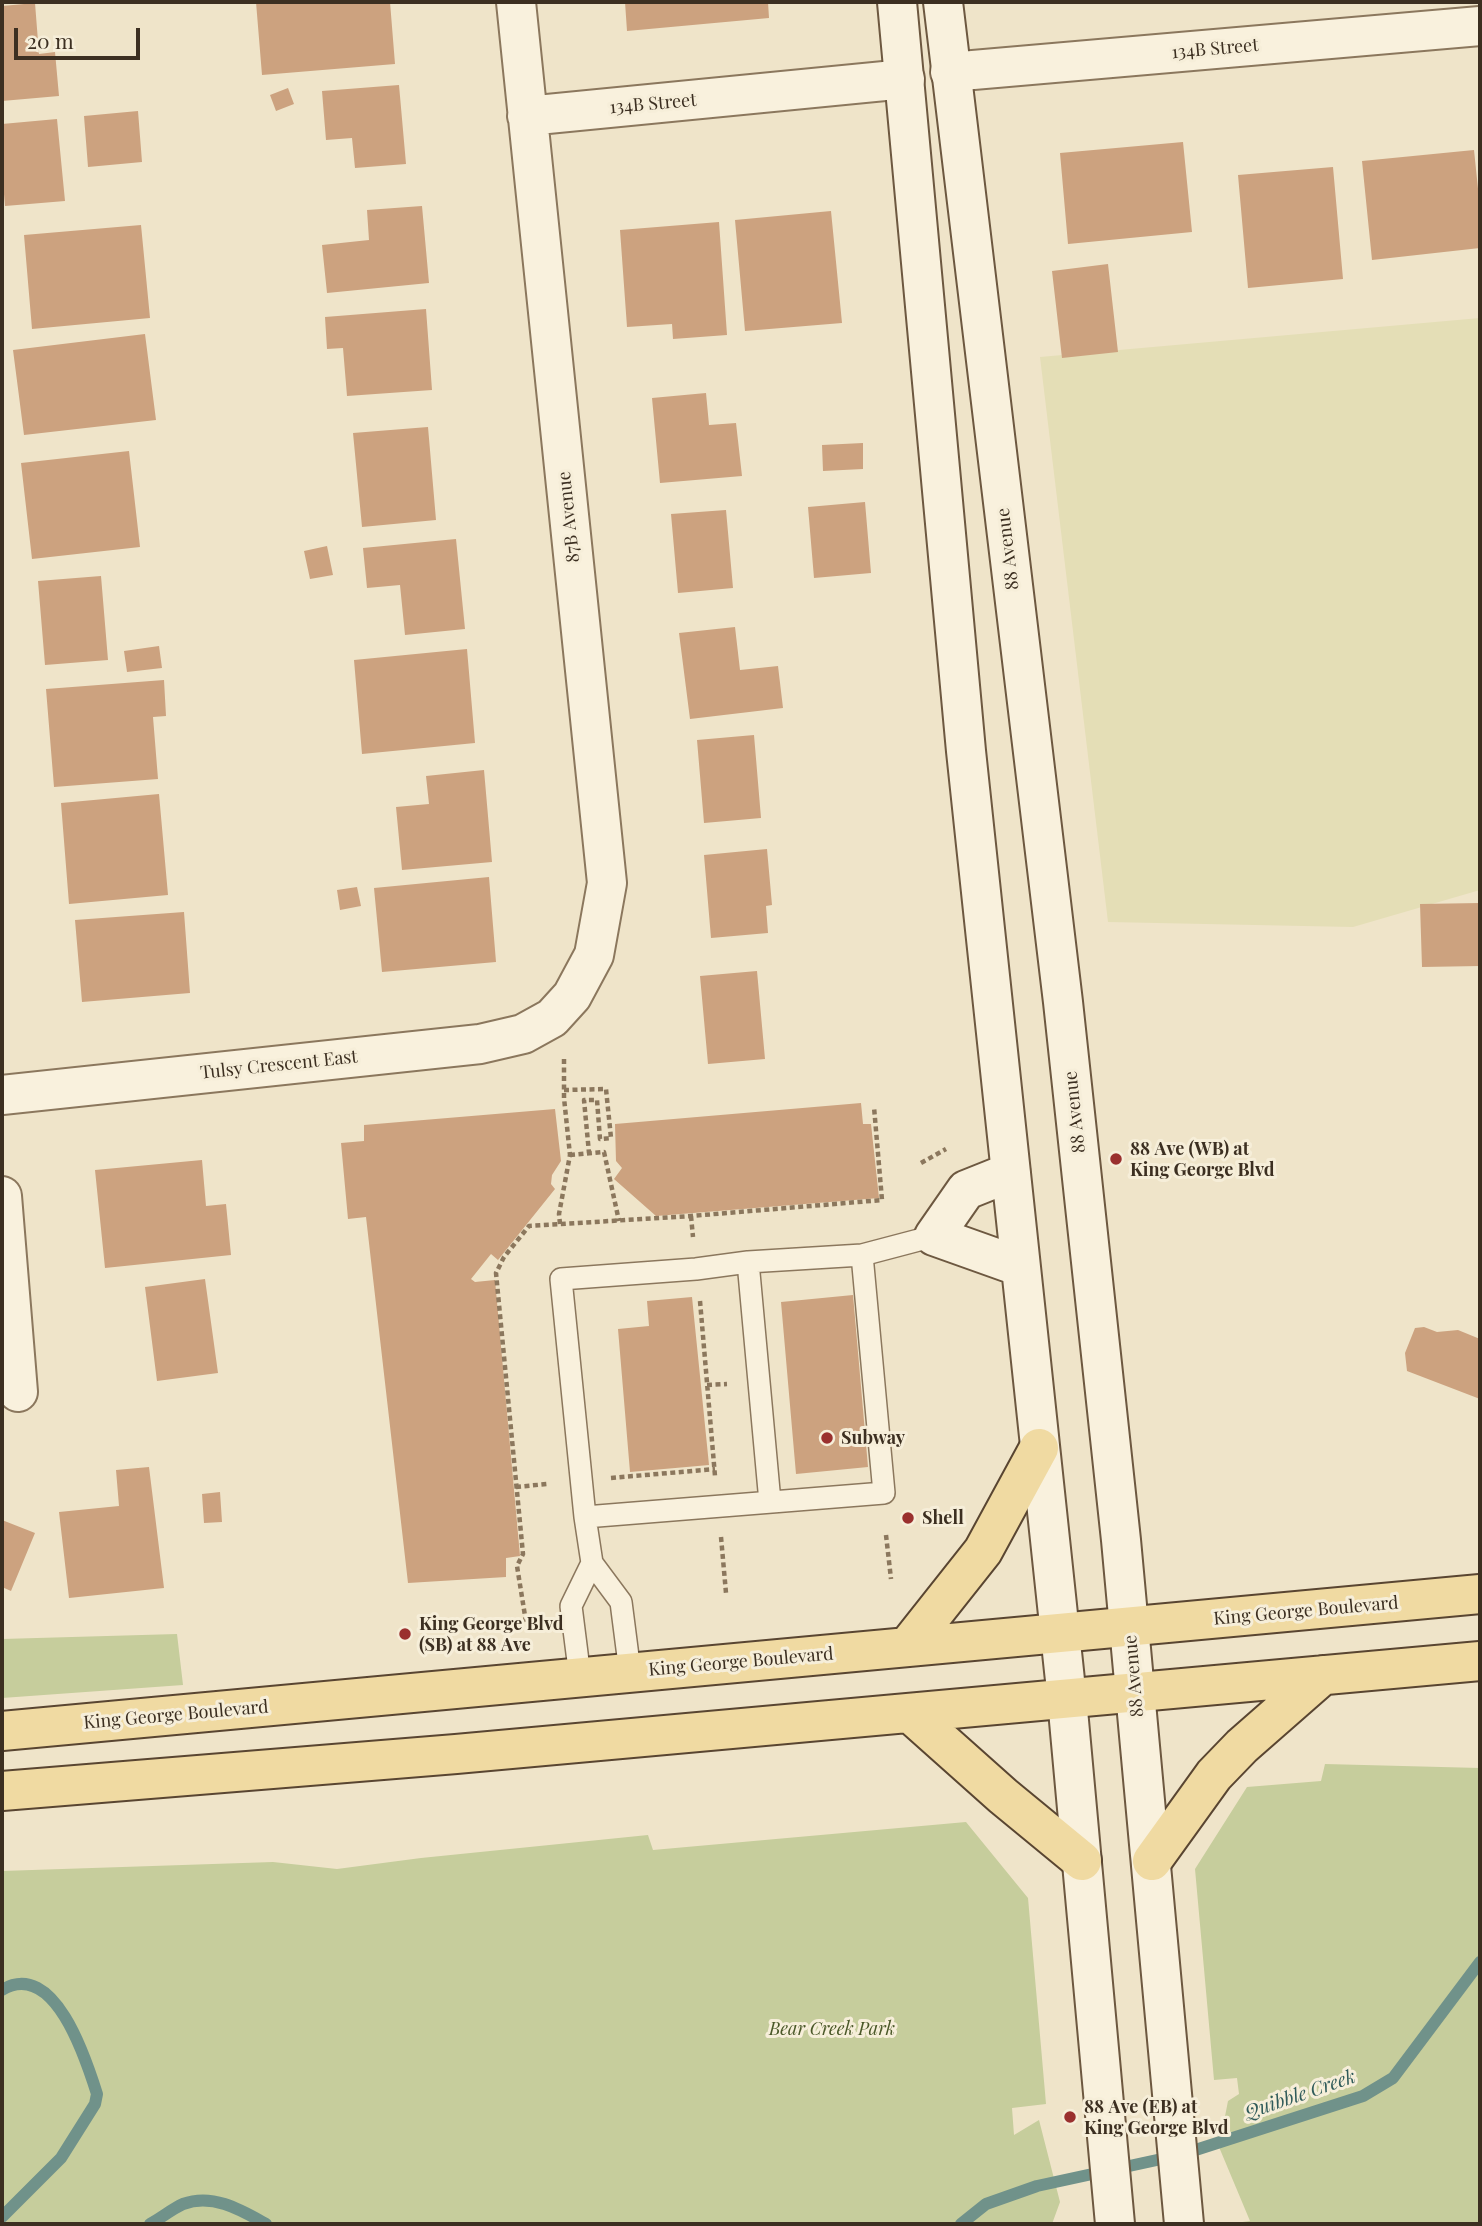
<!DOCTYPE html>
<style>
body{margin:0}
#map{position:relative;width:1482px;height:2226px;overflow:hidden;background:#efe4c9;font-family:"Playfair Display",serif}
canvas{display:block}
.frame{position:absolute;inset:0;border:4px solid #3c2f21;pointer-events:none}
.scale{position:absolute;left:14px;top:28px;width:126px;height:32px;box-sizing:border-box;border:4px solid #3c2f21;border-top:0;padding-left:9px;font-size:21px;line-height:24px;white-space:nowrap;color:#3c2f21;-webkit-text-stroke:5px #f6eed9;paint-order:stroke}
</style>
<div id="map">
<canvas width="1482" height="2226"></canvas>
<div class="frame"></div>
<div class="scale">20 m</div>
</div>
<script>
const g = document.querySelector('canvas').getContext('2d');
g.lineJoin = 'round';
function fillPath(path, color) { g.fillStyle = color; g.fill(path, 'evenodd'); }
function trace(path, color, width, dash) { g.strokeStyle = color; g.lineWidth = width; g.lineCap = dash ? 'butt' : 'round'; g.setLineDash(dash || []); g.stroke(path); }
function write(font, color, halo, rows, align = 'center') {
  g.font = font + ' "Playfair Display",serif'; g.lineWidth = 6; g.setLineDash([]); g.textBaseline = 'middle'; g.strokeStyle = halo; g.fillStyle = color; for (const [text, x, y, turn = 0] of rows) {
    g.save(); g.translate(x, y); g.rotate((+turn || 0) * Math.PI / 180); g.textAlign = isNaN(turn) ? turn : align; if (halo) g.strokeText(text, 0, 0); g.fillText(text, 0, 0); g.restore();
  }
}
fillPath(new Path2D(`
 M1480,318V890L1353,927L1108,922L1040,357Z`), '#e4deb6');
fillPath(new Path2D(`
 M177,1634L183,1685L2,1698V1639Z
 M1325,1764L1480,1768V2224H1227L1250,2221L1219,2147L1228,2101L1239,2094L1237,2078L1214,2080L1195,1869L1247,1787L1321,1781Z
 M966,1822L1028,1898L1046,2104L1012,2108L1014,2135L1039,2120L1060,2202L1052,2224H2V1871L273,1862L337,1869L421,1858L648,1835L653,1850Z`), '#c6cd9c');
trace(new Path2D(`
 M2,1990C54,1958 86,2059 97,2094L95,2104L61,2158L2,2217
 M150,2224C161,2218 172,2209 183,2204C213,2193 241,2210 266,2224
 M961,2224L986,2204L1037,2186L1180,2155L1363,2096L1393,2078L1480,1962`), '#70928a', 12);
fillPath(new Path2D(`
 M256,2H390L395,64L262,75Z
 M625,2H768L769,18L627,31Z
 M35,3L39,54L55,52L59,96L2,101V6Z
 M399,85L406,164L355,168L352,138L326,140L322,91Z
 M288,88L294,104L276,111L270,95Z
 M138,111L142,162L88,167L84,116Z
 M57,119L65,201L5,206L2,170V124Z
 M1183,142L1192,232L1068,244L1060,153Z
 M1474,150L1480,208V248L1372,260L1362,161Z
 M1333,167L1343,279L1248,288L1238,175Z
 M422,206L429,283L327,293L322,245L369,240L367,210Z
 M831,211L842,323L745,331L735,220Z
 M719,222L727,335L673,339L672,324L627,327L620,230Z
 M141,225L150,318L32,329L24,235Z
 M1108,264L1118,352L1062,358L1052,271Z
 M426,309L432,390L347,396L343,348L327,349L325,317Z
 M145,334L156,420L24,435L13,350Z
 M706,393L709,425L736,423L742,476L660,483L652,398Z
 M428,427L436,520L362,527L353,433Z
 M863,443V469L823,471L822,445Z
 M129,451L140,547L32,559L21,463Z
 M865,502L871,573L814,578L808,507Z
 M726,510L733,588L678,593L671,514Z
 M456,539L465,629L405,635L400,585L367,588L363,548Z
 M327,546L333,575L310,579L304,551Z
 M101,576L108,660L45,665L38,581Z
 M735,627L740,670L778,666L783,708L690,719L679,633Z
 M159,646L162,668L127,672L124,651Z
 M467,649L475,743L362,754L354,660Z
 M164,680L166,716L153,717L158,779L54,787L46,689Z
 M754,735L761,818L704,823L697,740Z
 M484,770L492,862L402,870L396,807L429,804L426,776Z
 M159,794L168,895L69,904L61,803Z
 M767,849L772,905L766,906L768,933L711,938L704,855Z
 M489,877L496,962L382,972L374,888Z
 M357,887L361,906L340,910L337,890Z
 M1480,903V966L1422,967L1420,904Z
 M184,912L190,993L82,1002L75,920Z
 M757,971L765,1059L708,1064L700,976Z
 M861,1103L863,1124H871L879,1198L656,1216L614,1179L622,1168L616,1161L615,1124Z
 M555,1109L561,1161L552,1175L551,1184L555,1189L498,1260L491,1254L471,1279L475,1282L495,1280L520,1556L506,1558V1577L408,1583L366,1217L348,1219L341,1143L364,1141V1125Z
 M202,1160L206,1206L226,1204L231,1255L105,1268L95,1170Z
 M205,1279L218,1373L157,1381L145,1287Z
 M853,1295L868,1467L796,1474L781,1302Z
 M692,1297L709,1465L630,1472L618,1329L649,1326L647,1301Z
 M1424,1327L1437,1332L1458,1330L1480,1339V1399L1407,1371L1405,1353L1415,1328Z
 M149,1467L164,1588L69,1598L59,1512L119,1506L116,1470Z
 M220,1492L222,1522L204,1523L202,1494Z
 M2,1520L35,1533L11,1591L2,1587Z`), '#cca27f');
const service = new Path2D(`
 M748,1262L770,1502
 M585,1517L884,1493L862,1255
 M630,1672L621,1602L592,1563L585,1517L561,1279L696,1269L748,1262L862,1255L934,1236
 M580,1677L571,1606L592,1563`);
const minor = new Path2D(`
 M950,72L1480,26
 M527,116L905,79
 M2,1095L480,1044L523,1034L552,1018L572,996L594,955L607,883L516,2
 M2,1196L18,1392`);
const secondary = new Path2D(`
 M897,2L966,751L1067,1699L1115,2224
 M943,2L1063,1002L1121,1540L1184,2224
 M1011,1172L966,1190L934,1236L1021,1267`);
const primary = new Path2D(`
 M907,1647L983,1551L1039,1448
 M911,1714L1003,1796L1082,1861
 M2,1731L1480,1594
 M2,1791L456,1754L1480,1661
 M1152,1861L1214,1775L1242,1746L1323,1675`);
trace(service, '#8b775d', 24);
trace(minor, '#8b775d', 42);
trace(secondary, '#6d5840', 42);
trace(primary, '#594531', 42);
trace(new Path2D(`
 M564,1090L606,1089L611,1138L600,1139L597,1100H584L589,1153
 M570,1155L604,1152L619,1221
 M921,1163L946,1149
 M691,1216L693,1237
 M560,1224L559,1214L570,1155L564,1098V1056
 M700,1301L715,1476
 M707,1385L727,1384
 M611,1478L715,1469
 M516,1487L547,1484
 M886,1535L891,1579
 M721,1537L726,1593
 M526,1622L517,1566L523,1554L496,1273L504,1257L529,1226L691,1216L882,1200L874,1107`), '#8b775d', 4.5, [5, 3.5]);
trace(service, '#f9f1dd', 21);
trace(minor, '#f9f1dd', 38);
trace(secondary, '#f9f1dd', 38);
trace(primary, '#f0daa2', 38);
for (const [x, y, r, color] of [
 [1116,1159,7,"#9a302e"],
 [827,1438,7,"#9a302e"],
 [908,1518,7,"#9a302e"],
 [405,1634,7,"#9a302e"],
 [1070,2117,7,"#9a302e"]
]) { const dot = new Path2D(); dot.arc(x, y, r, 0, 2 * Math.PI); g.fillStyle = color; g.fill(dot); trace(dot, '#f6eed9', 2.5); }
write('18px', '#3c2f21', '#f6eed9', [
 ["134B Street",1215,49,-5],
 ["134B Street",653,104,-5],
 ["87B Avenue",569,517,-96],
 ["88 Avenue",1008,549,-97],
 ["Tulsy Crescent East",279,1065,-6],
 ["88 Avenue",1075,1112,-96],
 ["King George Boulevard",1306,1611,-5],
 ["King George Boulevard",741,1662,-5],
 ["88 Avenue",1134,1676,-95],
 ["King George Boulevard",176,1715,-5]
]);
write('bold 18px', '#3c2f21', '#f6eed9', [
 ["88 Ave (WB) at",1130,1149],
 ["King George Blvd",1130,1170],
 ["Subway",841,1438],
 ["Shell",922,1518],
 ["King George Blvd",419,1624],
 ["(SB) at 88 Ave",419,1645],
 ["88 Ave (EB) at",1084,2107],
 ["King George Blvd",1084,2128]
], 'left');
write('italic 18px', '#4a5828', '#f6eed9', [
 ["Bear Creek Park",832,2029]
]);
write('italic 19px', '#305b5a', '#f6eed9', [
 ["Quibble Creek",1300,2095,-19]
]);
</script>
